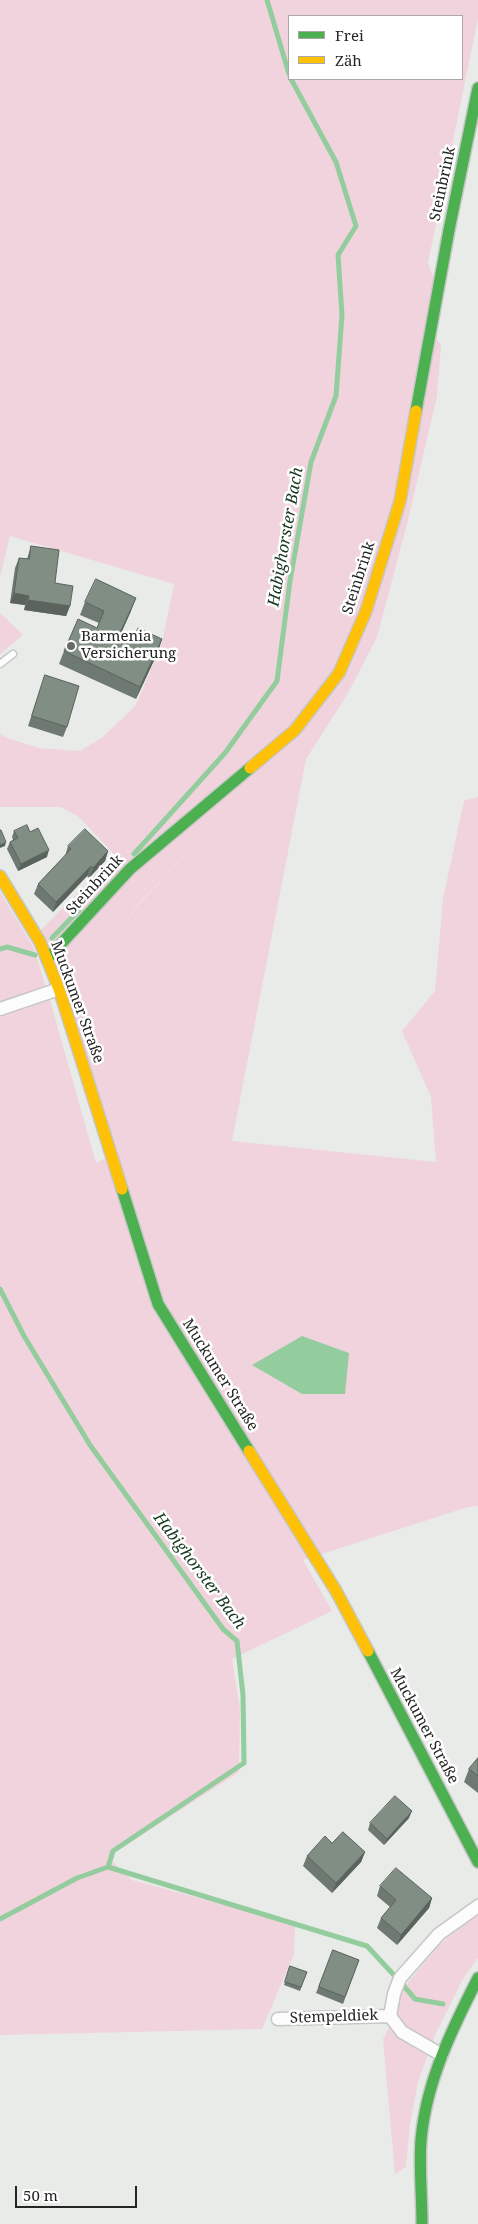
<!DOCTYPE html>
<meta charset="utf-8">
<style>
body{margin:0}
#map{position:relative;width:478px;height:2224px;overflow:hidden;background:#e8ebe8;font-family:"Noto Serif",serif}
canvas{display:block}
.legend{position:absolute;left:288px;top:15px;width:175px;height:65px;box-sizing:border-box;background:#fff;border:1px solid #a7a8a7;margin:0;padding:6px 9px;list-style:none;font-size:15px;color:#242624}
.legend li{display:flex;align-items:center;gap:10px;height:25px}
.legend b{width:25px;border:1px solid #a7a8a7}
.scale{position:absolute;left:15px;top:2186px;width:122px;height:22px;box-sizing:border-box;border:2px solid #242624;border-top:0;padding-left:6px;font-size:15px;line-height:18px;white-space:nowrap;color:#242624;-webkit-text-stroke:4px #fff;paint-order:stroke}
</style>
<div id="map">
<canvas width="478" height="2224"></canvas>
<ul class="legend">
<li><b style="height:6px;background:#4caf50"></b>Frei</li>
<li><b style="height:6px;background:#ffc107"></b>Zäh</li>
</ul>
<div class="scale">50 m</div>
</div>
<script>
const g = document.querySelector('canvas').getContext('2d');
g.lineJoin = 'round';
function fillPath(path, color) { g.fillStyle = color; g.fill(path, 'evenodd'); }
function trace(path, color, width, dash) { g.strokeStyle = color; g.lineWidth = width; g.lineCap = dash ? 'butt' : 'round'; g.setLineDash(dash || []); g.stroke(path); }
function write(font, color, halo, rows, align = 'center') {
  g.font = font + ' "Noto Serif",serif'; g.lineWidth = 5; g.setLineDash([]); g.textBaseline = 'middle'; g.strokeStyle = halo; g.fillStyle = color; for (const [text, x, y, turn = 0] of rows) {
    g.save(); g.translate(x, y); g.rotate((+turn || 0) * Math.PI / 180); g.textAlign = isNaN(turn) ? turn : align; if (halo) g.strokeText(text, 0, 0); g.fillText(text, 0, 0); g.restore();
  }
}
fillPath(new Path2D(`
 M0,0H478V18L428,263L437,288L429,330L441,345L437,396L408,520L377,637L347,695L306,759L232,1141L436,1162L431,1097L402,1031L435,991L443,899L464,801L478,797V1506L468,1507L303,1560L332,1611L232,1659L240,1709L239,1772L108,1857L132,1880L295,1924L294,1954L262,2029L0,2035V892L33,946L52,1007L96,1163L118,1152L40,931L115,855L79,817L61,807H0V734L7,738L39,748L80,751L103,737L136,705L162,643L174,584L10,536L0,577ZM289,16H462V79H289ZM225,814L137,906L117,937L137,905Z
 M0,613L23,635L0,654Z
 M478,1912V1958L464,1977L435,2035L418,2082L410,2124L406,2167L395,2174L383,2039L395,2017L397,1996L438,1946Z`), '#f1d3dd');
fillPath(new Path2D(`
 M302,1336L349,1353L345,1394H302L252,1365Z`), '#93cd9e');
trace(new Path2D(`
 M267,0L289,74
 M134,854L225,753L277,681L290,581L311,462L336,396L342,315L338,255L356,226L336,162L291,79
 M52,938L79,910
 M0,949L7,947L35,955
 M0,1289L24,1336L90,1445L223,1629L237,1641L243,1695L244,1763L113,1851L108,1867L367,1946L393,1974
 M0,1919L77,1878L108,1867
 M403,1985L415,1999L443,2004`), '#93cd9e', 5);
const lane = new Path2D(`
 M0,664L13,654`);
const street = new Path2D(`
 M0,1009L59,989
 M390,2016L402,2032L442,2055
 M278,2019L390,2016L394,1994L400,1978L439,1934L478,1906`);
const fast = new Path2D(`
 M416,411L449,230L478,88
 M47,959L130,869L250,768
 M122,1189L158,1304L249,1451
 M368,1651L478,1862
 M422,2224C422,2196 419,2168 421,2140C426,2082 452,2029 478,1978`);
const slow = new Path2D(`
 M250,768L295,730L339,673L366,611L400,501L416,411
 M0,876L40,942L59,989L122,1189
 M249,1451L336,1591L368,1651`);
trace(lane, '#c5c7c5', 9);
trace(street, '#c5c7c5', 15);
trace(fast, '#c5c7c5', 14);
trace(slow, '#c5c7c5', 14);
trace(lane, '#fcfcfc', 6);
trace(street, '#fcfcfc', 12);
trace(fast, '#4caf50', 11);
trace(slow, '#ffc107', 11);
fillPath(new Path2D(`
 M31,546L70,606L66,616L24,610L25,605L10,603L15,568L19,558L27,559Z
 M85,602L131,611L120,636L132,641L162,639L158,652L136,699L59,664L64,651L97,628L99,623L80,615Z
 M45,675L67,727L63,737L28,726Z
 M14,831L30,832L47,857L18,871L7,849L10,842L13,840L12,837Z
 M68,846L108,851L105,861L89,878L87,876L53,912L34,894L38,884L65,856Z
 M478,1758V1793L464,1782L469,1769Z
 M409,1818L384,1845L368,1830L370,1823Z
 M332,1843L365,1852L361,1862L332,1893L303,1866L307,1856Z
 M380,1886L432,1898L429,1908L397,1945L377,1928L381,1918L390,1907L377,1896Z
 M333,1950L359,1960L343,2004L316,1993Z
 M290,1966L307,1972L300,1991L284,1985Z`), '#6e7a71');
fillPath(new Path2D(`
 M14,593L29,596L25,605L10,603Z
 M136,598L131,611L114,648L119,635Z
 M28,600L70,606L66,616L24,610Z
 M162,639L158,652L136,699L140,687Z
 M6,842L5,846L0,848V845Z
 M49,850L47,857L18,871L21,864Z
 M108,851L105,861L89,878L93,868Z
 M91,866L87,876L53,912L56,902Z
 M412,1811L409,1818L384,1845L387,1839Z
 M365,1852L361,1862L332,1893L336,1883Z
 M432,1898L429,1908L397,1945L401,1935Z`), '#5a635c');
const building = new Path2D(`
 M31,546L59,550L55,583L73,586L70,606L28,600L29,596L14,593L19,558L29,559Z
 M96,579L136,598L119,635L132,641L138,628L162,639L140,687L64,651L78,619L97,628L104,611L85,602Z
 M45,675L79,686L67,727L32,716Z
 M27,825L30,832L38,828L49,850L21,864L10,842L18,838L14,831Z
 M85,829L108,851L93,868L91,866L56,902L38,884L71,849L68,846Z
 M0,830H1L6,842L0,845Z
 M478,1758V1776L469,1769Z
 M395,1796L412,1811L387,1839L370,1823Z
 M343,1832L365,1852L336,1883L307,1856L325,1836L332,1843Z
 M396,1868L432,1898L401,1935L381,1918L396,1900L380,1886Z
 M333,1950L359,1960L345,1997L319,1987Z
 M290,1966L307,1972L301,1987L285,1982Z`);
fillPath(building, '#808e83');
trace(building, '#5a635c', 1);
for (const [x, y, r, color] of [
 [71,646,5,"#696b69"]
]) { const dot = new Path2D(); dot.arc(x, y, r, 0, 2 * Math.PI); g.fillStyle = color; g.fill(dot); trace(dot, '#fff', 2); }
write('15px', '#242624', '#fff', [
 ["Steinbrink",443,184,-78],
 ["Steinbrink",359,578,-72],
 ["Steinbrink",95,885,-47],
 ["Muckumer Straße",77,1002,70],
 ["Muckumer Straße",220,1375,58],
 ["Muckumer Straße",424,1726,62],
 ["Stempeldiek",334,2017,-2]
]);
write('15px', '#242624', '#fff', [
 ["Barmenia",81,637],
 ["Versicherung",81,654]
], 'left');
write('italic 16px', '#15371d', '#fff', [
 ["Habighorster Bach",286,537,-80],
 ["Habighorster Bach",199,1571,53]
]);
</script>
